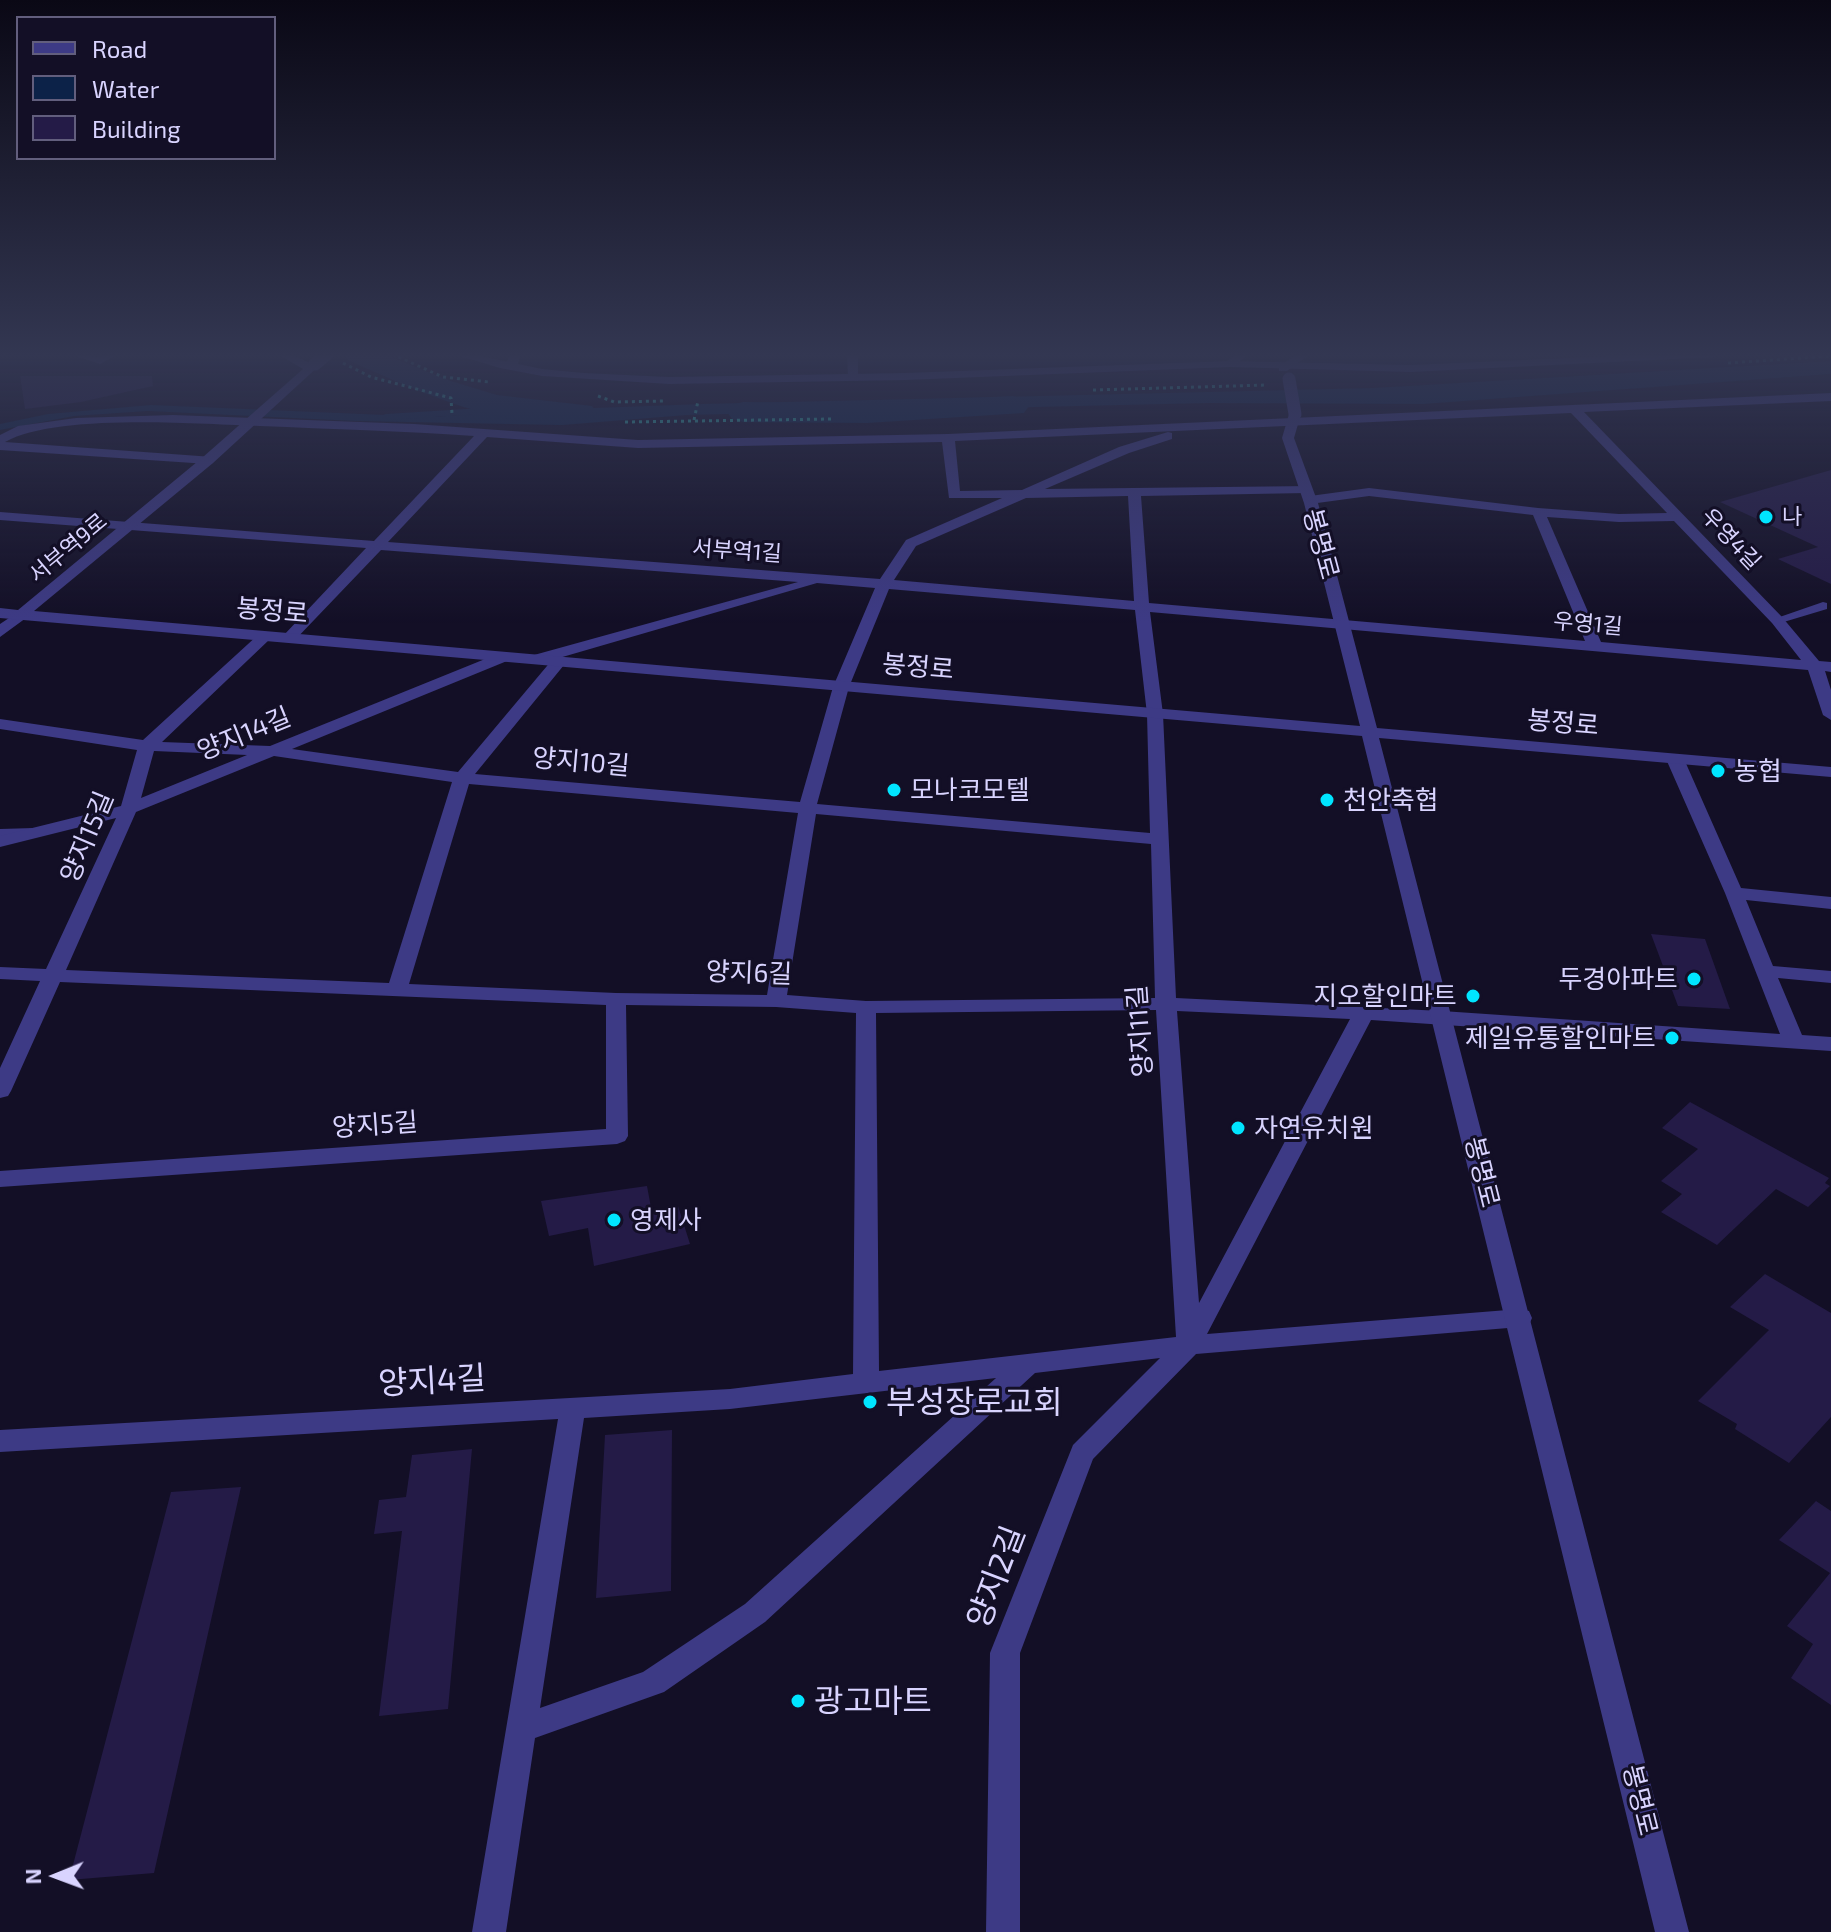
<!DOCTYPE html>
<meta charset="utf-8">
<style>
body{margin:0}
#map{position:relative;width:1831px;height:1932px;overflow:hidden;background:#130f26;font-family:"Exo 2",sans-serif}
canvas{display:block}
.legend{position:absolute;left:16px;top:16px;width:260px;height:144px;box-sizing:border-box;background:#130f26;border:2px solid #625e7d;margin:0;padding:10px 14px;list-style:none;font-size:24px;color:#d9d4ff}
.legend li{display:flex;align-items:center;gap:16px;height:40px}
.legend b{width:40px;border:2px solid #625e7d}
.north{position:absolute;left:16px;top:1836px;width:80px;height:80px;-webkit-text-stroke:6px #130f26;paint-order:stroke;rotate:269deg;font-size:22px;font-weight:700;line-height:32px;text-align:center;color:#d9d4ff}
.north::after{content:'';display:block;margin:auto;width:28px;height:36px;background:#d9d4ff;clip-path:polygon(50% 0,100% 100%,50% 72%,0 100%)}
</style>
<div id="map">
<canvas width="1831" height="1932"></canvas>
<ul class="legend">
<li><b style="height:10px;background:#3d3a85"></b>Road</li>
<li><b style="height:22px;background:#0c2248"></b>Water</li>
<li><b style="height:22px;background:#241b47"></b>Building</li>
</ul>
<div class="north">N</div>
</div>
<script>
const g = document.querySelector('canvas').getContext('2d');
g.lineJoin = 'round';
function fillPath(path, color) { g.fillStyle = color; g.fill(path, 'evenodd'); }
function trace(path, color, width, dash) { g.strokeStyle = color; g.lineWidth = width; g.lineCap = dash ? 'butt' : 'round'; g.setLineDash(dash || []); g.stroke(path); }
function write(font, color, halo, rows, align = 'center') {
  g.font = font + ' "Exo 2","Noto Sans KR",sans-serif'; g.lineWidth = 6; g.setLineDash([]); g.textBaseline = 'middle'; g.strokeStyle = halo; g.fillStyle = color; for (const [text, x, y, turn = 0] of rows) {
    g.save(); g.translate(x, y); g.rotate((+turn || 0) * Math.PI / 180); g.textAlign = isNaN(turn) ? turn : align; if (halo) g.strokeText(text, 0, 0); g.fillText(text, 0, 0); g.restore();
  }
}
fillPath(new Path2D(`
 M1831,361V374L1423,404L1209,403L687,415L562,425L355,421L148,411L74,416L0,430V424L48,414L151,405L433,417L512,411L703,404L1374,388Z`), '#0c2248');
trace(new Path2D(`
 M386,417L482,411L515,413`), '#0c2248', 6);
fillPath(new Path2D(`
 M344,354H383L451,381L497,395L592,406L597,413L592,420C520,438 413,390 348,360Z
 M1013,396L1024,399L1029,406L1024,413L867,423L743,422L732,419L727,412L732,405L743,402L867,403Z`), '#0c2248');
fillPath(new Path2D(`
 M20,376H152L153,386L81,402L25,409Z
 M1831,470V584L1778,559L1818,547L1720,502Z
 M1651,934L1705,939L1730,1009L1678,1006Z
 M1690,1102L1829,1178L1825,1183L1830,1186L1808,1207L1776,1189L1717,1245L1661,1212L1682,1194L1661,1181L1698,1149L1662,1128Z
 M647,1186L652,1213L678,1206L690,1244L594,1266L588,1228L549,1236L541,1201Z
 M1765,1274L1831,1313V1417L1789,1463L1735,1429L1737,1424L1698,1401L1769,1330L1730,1307Z
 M672,1430L671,1591L596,1598L605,1435Z
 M472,1449L448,1709L379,1716L402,1531L374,1534L379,1500L406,1497L412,1455Z
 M241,1487L154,1873L69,1880L171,1492Z
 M1816,1501L1831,1511V1705L1791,1678L1813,1644L1787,1626L1830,1573L1779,1540Z`), '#241b47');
trace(new Path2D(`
 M392,354L443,377L489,382
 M343,363L371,377L451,398L452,414
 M1728,363L1831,356
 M1093,390L1267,385
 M598,396L614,402L663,401
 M694,420L698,401
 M625,422L831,419`), '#2fb8b0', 3, [3, 4]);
fillPath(new Path2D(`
 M1823,602L1827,603V609L1777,624L1771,620Z
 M34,828L41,832L39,835L0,837V829Z`), '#3d3a85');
fillPath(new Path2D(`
 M70,354L99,357L105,354H118L100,364Z
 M510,354H521L517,367L511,370L505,367Z
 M847,354H858V381L848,378Z
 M1236,354H1249L1234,366H1226V362Z
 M1297,354H1310L1287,371H1279V367Z
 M1831,393V401L1584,412L1782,617L1819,661L1831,662V672L1825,671L1831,690V720L1823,715L1808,670L1150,612L1163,714L1176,998L1442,1011L1780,1034L1725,893L1666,759L1675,754L1684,759L1741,888L1831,897V909L1746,900L1773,966L1831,971V983L1778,978L1802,1035L1831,1037V1051L1371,1020L1207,1334L1520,1309L1529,1311L1532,1318L1529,1325L1520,1327L1196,1354L1093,1459L1020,1653V1932H986L990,1653L1073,1445L1160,1358L1035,1373L765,1622L664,1692L535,1738L506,1932H472L558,1419L0,1452V1430L730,1389L853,1374L856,1013L776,1007L626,1005L628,1136L625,1141L617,1144L0,1187V1171L606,1129V1005L60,982L11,1091L8,1096L0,1098V1068L40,981L0,979V967L46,969L116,818L0,847V836L121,806L137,750L0,729V719L143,740L259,634H269V640L162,742L270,746L495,655H507V661L292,749L458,772L552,660L534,661V655L798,582L381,550L293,642H283V636L366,548L0,520V512L374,541L474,436C403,431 331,429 260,426C197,424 57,413 5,442L213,457V463L208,464L0,450V435L18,426L76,418L173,415L414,424L638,440L948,434ZM1571,413L1667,513L1619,514L1538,508L1369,488L1310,496L1303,500L1310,504L1369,496L1533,515L1585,641L1149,603L1141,496L1306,493L1311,492V486L1045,489L1129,453L1172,439V433L1168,432L1119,447L1022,490L960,491L955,441ZM487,437L638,448L942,442L949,498H1002L906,540L880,579L388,542ZM1128,496L1134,601L894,580L916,546L1026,498ZM1547,517L1619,522L1674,521L1772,623L1801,660L1601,642ZM817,583L875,588L833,687L800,802L475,774L564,665L566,662L559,658ZM889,589L1135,610L1147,714L1150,833L817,804L849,687ZM154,751L247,755L141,798ZM274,756L452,782L389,983L66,970L136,812ZM469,784L798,813L767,995L616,993L409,984ZM816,814L1151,844L1155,998L866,1001L787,995ZM1156,1010L1176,1337L879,1371L876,1013ZM1177,1011L1350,1019L1199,1303ZM996,1378L745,1604L643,1672L540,1708L584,1418L730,1409Z
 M21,610L29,615L26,618L0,637V624Z`), '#3d3a85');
fillPath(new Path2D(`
 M278,354H291L310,363L315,361L321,364L213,463L34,611L1360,726L1304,503L1282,438L1289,414L1295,410L1301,414L1294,438L1318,503L1377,728L1831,767V777L1379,738L1689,1932H1655L1362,736L0,618V608L18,610L203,457L303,369Z
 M453,354H471L542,369L584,373L669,377L905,373L1230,361L1411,365L1658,354H1720L1714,357L1411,372L1230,367L905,380L669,384L542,376L500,368Z`), '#3d3a85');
trace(new Path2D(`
 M315,364L327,354
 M1289,379L1295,414`), '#3d3a85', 13);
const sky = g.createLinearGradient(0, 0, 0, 624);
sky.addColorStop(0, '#0a0815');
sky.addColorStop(0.57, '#333752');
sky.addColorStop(1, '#33375200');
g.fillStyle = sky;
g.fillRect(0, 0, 1831, 624);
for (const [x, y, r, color] of [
 [1766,517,8,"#00e5ff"],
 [1718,771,8,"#00e5ff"],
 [894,790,8,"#00e5ff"],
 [1327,800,8,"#00e5ff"],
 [1694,979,8,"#00e5ff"],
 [1473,996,8,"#00e5ff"],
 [1672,1038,8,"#00e5ff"],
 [1238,1128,8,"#00e5ff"],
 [614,1220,8,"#00e5ff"],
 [870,1402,8,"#00e5ff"],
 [798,1701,8,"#00e5ff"]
]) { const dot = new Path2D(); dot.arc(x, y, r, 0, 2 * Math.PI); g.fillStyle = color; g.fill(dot); trace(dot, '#130f26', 3); }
write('22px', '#d9d4ff', '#130f26', [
 ["나",1782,517]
], 'left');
write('22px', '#d9d4ff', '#130f26', [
 ["우영4길",1731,539,47],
 ["서부역9로",68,548,-40],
 ["서부역1길",737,551,4],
 ["우영1길",1588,624,5]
]);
write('26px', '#d9d4ff', '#130f26', [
 ["봉명로",1321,544,75],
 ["봉정로",272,611,5],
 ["봉정로",918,667,5],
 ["봉정로",1563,723,5],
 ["양지14길",244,734,-22],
 ["양지10길",581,762,5],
 ["양지15길",87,837,-67],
 ["양지6길",749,973,2],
 ["양지11길",1140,1031,-94],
 ["양지5길",375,1125,-4],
 ["봉명로",1482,1172,76],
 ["봉명로",1640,1800,76]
]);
write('26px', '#d9d4ff', '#130f26', [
 ["농협",1734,771],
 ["모나코모텔",910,790],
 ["천안축협",1343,800],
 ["두경아파트",1678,979,"right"],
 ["지오할인마트",1457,996,"right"],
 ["제일유통할인마트",1656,1038,"right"],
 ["자연유치원",1254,1128],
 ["영제사",630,1220]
], 'left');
write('32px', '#d9d4ff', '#130f26', [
 ["양지4길",432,1381,-3],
 ["양지2길",996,1577,-69]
]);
write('32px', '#d9d4ff', '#130f26', [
 ["부성장로교회",886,1402],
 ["광고마트",814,1701]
], 'left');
</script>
